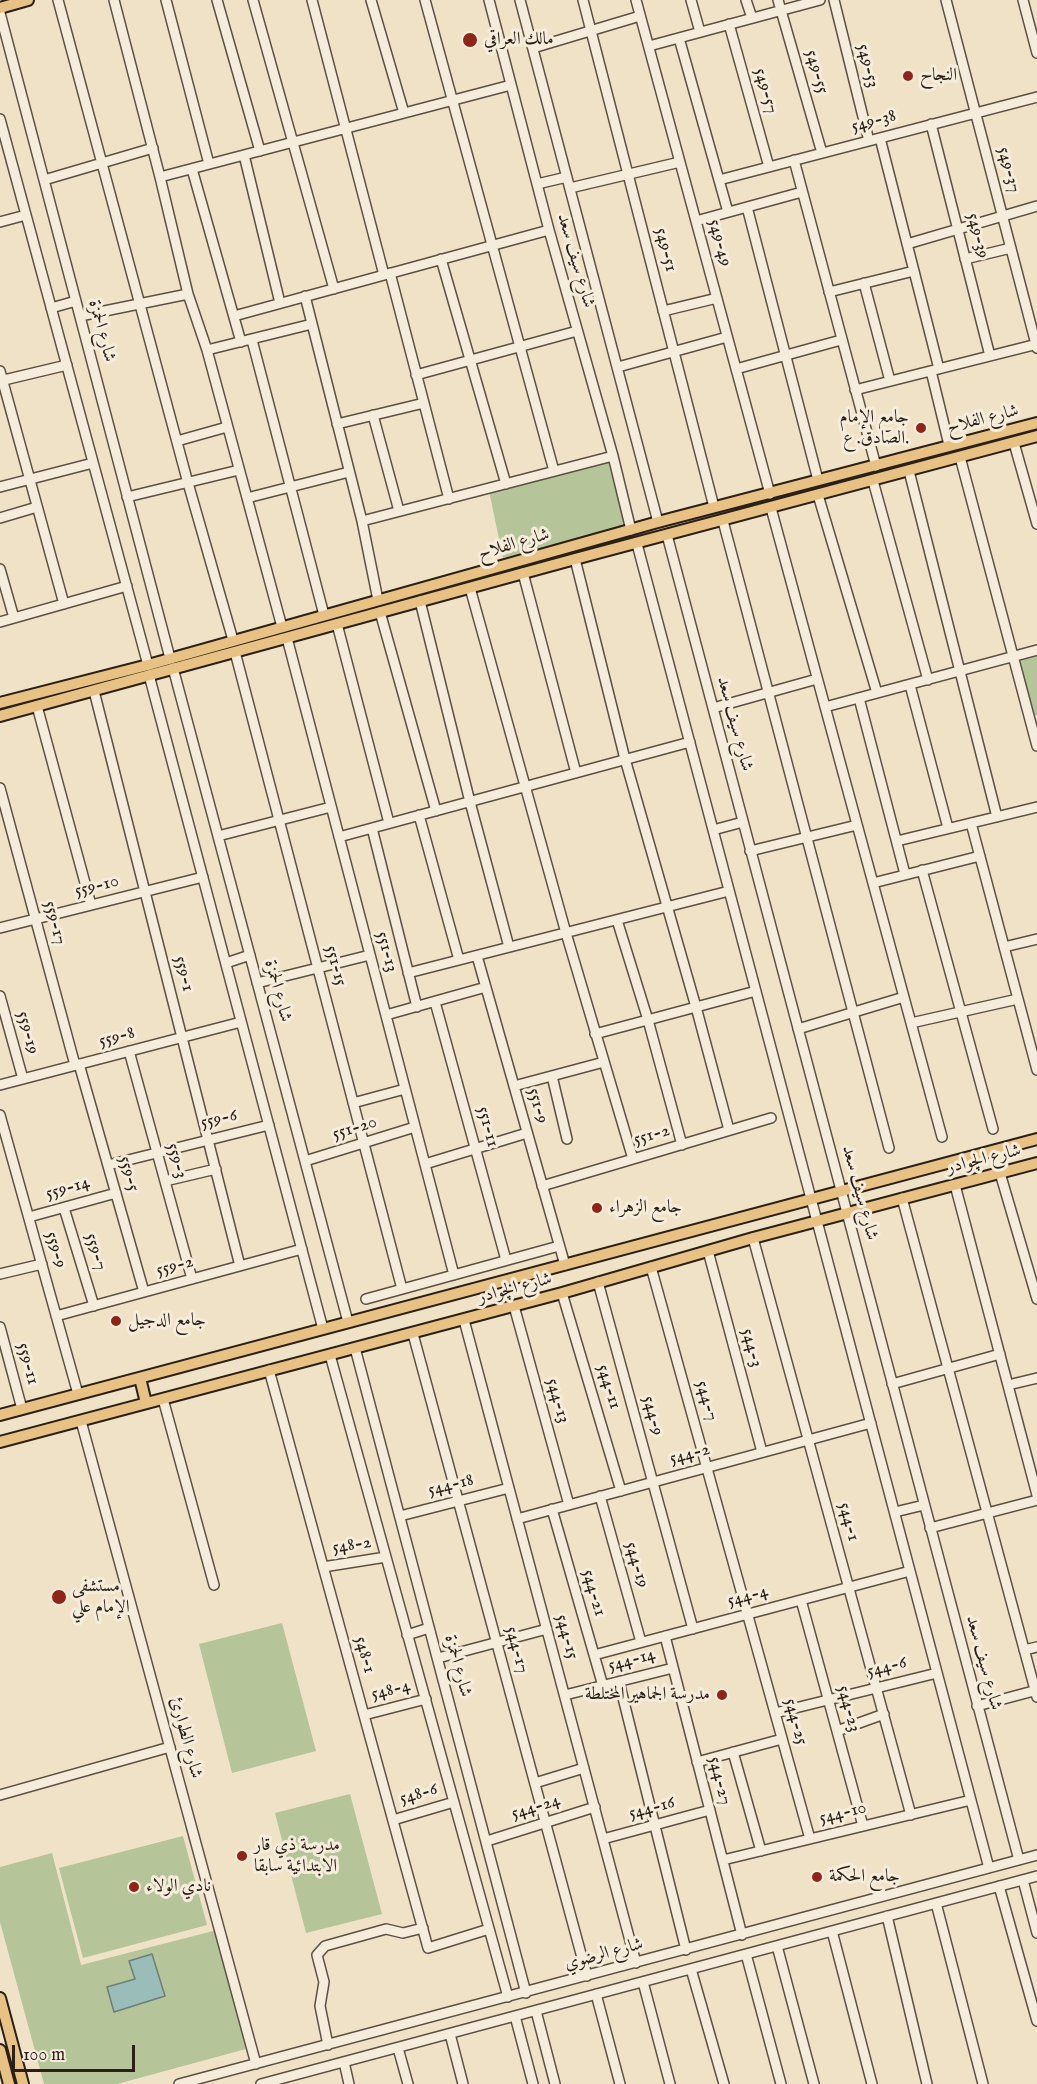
<!DOCTYPE html>
<meta charset="utf-8">
<style>
body{margin:0}
#map{position:relative;width:1037px;height:2084px;overflow:hidden;background:#f0e2c7;font-family:"IM FELL English",serif}
canvas{display:block}
.scale{position:absolute;left:12px;top:2045px;width:123px;height:27px;box-sizing:border-box;border:3px solid #2b2017;border-top:0;padding-left:8px;font-size:18px;line-height:21px;white-space:nowrap;color:#2b2017;-webkit-text-stroke:4px #f5ecdb;paint-order:stroke}
</style>
<div id="map">
<canvas width="1037" height="2084"></canvas>
<div class="scale">100 m</div>
</div>
<script>
const g = document.querySelector('canvas').getContext('2d');
g.lineJoin = 'round';
function fillPath(path, color) { g.fillStyle = color; g.fill(path, 'evenodd'); }
function trace(path, color, width, dash) { g.strokeStyle = color; g.lineWidth = width; g.lineCap = dash ? 'butt' : 'round'; g.setLineDash(dash || []); g.stroke(path); }
function write(font, color, halo, rows, align = 'center') {
  g.font = font + ' "IM FELL English",Amiri,serif'; g.lineWidth = 6; g.setLineDash([]); g.textBaseline = 'middle'; g.strokeStyle = halo; g.fillStyle = color; for (const [text, x, y, turn = 0] of rows) {
    g.save(); g.translate(x, y); g.rotate((+turn || 0) * Math.PI / 180); g.textAlign = isNaN(turn) ? turn : align; if (halo) g.strokeText(text, 0, 0); g.fillText(text, 0, 0); g.restore();
  }
}
fillPath(new Path2D(`
 M608,462L625,526L503,558L489,491Z
 M1037,651V715L1030,717L1014,657Z
 M282,1623L316,1751L232,1773L199,1644Z
 M350,1794L382,1914L306,1933L275,1813Z
 M183,1836L207,1925L83,1958L59,1868Z
 M52,1853L81,1965L217,1930L246,2049L117,2084H44L0,1922V1867Z`), '#b5c499');
const water = new Path2D(`
 M152,1954L165,1996L114,2012L107,1987L135,1979L129,1961Z`);
fillPath(water, '#9bbdb9');
trace(water, '#6e7e78', 1.5);
const minor = new Path2D(`
 M58,0L188,483L233,640
 M114,0L160,177L188,294L207,350L282,627
 M166,0L209,164
 M217,0L260,151
 M253,0L334,289
 M312,0L384,275
 M371,0L404,113
 M425,0L554,471
 M489,0L549,230L613,456L631,530
 M520,0L658,522
 M583,0L714,507
 M636,0L770,494
 M691,0L700,32
 M746,0L752,18
 M778,0L822,153
 M834,0L869,141
 M946,0L1037,348
 M1023,0L1037,53
 M0,13L170,658
 M729,24L769,167
 M679,38L728,212
 M649,46L820,0
 M533,48L640,16
 M0,119L148,665
 M931,124L990,356
 M880,138L939,369
 M244,155L280,303
 M794,160L876,466
 M192,169L241,342
 M160,177L511,85
 M44,180L153,148
 M719,180L1037,97
 M537,184L567,177
 M570,188L680,162
 M747,207L818,480
 M696,221L802,192
 M0,222L26,215
 M907,244L1037,206
 M441,259L506,484
 M965,259L1011,248
 M390,273L449,499
 M864,283L890,381
 M829,292L914,271
 M305,296L362,521L378,600
 M51,308L76,301
 M663,311L717,298
 M80,316L188,294
 M234,316L549,230
 M252,340L324,615
 M207,350L312,324
 M618,367L727,337
 M736,369L841,340
 M0,371L64,604
 M931,371L949,445
 M416,375L577,331
 M0,381L67,365
 M855,390L1037,344
 M373,415L399,511
 M337,424L424,403
 M177,441L227,427
 M1014,443L1037,524
 M960,457L1037,746
 M909,471L997,817
 M873,481L928,680
 M0,487L93,463
 M818,495L877,693
 M127,497L239,470
 M247,498L349,472
 M771,508L942,1137
 M0,518L37,507
 M362,521L613,456
 M723,521L889,1148
 M667,535L1019,1860
 M637,544L989,1868
 M575,559L625,759L696,1007L729,1130
 M0,569L14,618
 M523,573L576,773
 M470,588L566,933L633,1159
 M420,601L470,802L509,947
 M380,612L436,811
 M0,622L127,586
 M337,624L389,823
 M287,638L454,1275
 M235,652L402,1289
 M173,668L348,1322
 M149,675L323,1329
 M910,685L948,828
 M94,691L240,1266
 M859,698L905,874
 M37,706L91,905
 M825,707L1037,650
 M713,708L817,679
 M0,788L75,1065
 M419,815L459,960
 M971,823L1037,1070
 M372,828L417,1007
 M713,830L743,822
 M218,836L331,807
 M339,837L690,742
 M897,841L1037,807
 M750,851L857,825
 M922,870L993,1129
 M873,883L980,856
 M617,920L648,1020L682,1145
 M0,928L203,877
 M1004,947L1037,939
 M477,956L565,1265
 M226,963L250,955
 M408,973L729,891
 M257,983L370,955
 M0,996L23,1079
 M435,1002L506,1260
 M386,1015L486,987
 M911,1023L1018,999
 M798,1029L904,997
 M595,1034L756,991
 M129,1051L192,1279
 M79,1064L144,1292
 M552,1076L567,1139
 M0,1085L241,1022
 M514,1086L604,1062
 M353,1103L405,1089
 M0,1115L78,1394
 M305,1161L415,1127
 M425,1164L527,1133
 M108,1165L269,1125
 M1000,1173L1037,1299
 M165,1181L216,1169
 M955,1185L1037,1495
 M542,1186L771,1118
 M902,1198L1037,1697
 M64,1208L94,1306
 M29,1217L116,1193
 M753,1238L911,1815
 M708,1251L762,1452
 M651,1267L810,1839
 M0,1274L42,1264
 M598,1282L693,1629
 M562,1293L621,1491
 M366,1299L559,1246
 M514,1306L569,1505
 M56,1316L302,1249
 M464,1320L636,1963
 M0,1327L22,1409
 M413,1334L587,1976
 M355,1348L526,1993
 M330,1355L508,1997
 M269,1370L428,1948L489,1929
 M892,1384L1000,1354
 M1008,1385L1037,1378
 M163,1399L214,1585
 M81,1421L256,2064
 M600,1496L641,1642
 M552,1509L603,1686
 M895,1512L924,1505
 M400,1516L509,1488
 M517,1519L871,1423
 M930,1528L1037,1500
 M323,1567L386,1557
 M801,1600L863,1826
 M407,1635L429,1628
 M665,1636L742,1935
 M1024,1650L1037,1647
 M594,1655L910,1571
 M438,1658L547,1629
 M619,1682L686,1950
 M565,1695L673,1668
 M977,1706L1037,1690
 M775,1713L937,1673
 M364,1715L426,1699
 M837,1731L884,1714
 M733,1752L761,1851
 M697,1762L782,1739
 M535,1783L584,1768
 M0,1795L170,1747
 M393,1820L454,1802
 M603,1839L710,1810
 M487,1841L595,1807
 M723,1860L971,1800
 M1023,1880L1037,1933
 M999,1886L1037,2021
 M936,1903L983,2084
 M887,1916L927,2084
 M832,1931L872,2084
 M777,1946L814,2084
 M746,1954L781,2084
 M691,1969L724,2084
 M643,1982L670,2084
 M596,1994L620,2084
 M536,2011L555,2084
 M515,2016L533,2084
 M450,2034L463,2084
 M328,2045L320,2006L324,1982L317,1955L325,1946L386,1929L403,1933L423,1928
 M398,2048L408,2084
 M344,2062L349,2084
 M179,2084L1037,1855
 M261,2084L1037,1876`);
const major = new Path2D(`
 M0,8L28,0
 M0,703L148,665L658,522L1037,423
 M0,716L575,559L1037,436
 M140,1378L146,1403
 M0,1415L1037,1139
 M0,1442L562,1293L753,1238L1037,1163
 M0,1998L23,2084
 M0,2050L9,2084`);
trace(minor, '#5c5043', 12);
trace(major, '#2b2017', 14);
trace(minor, '#f5ecdb', 9);
trace(major, '#e8c184', 10);
for (const [x, y, r, color] of [
 [470,40,8,"#8f2418"],
 [908,76,6,"#8f2418"],
 [921,428,6,"#8f2418"],
 [597,1208,6,"#8f2418"],
 [116,1321,6,"#8f2418"],
 [59,1597,8,"#8f2418"],
 [722,1695,6,"#8f2418"],
 [242,1856,6,"#8f2418"],
 [817,1877,6,"#8f2418"],
 [134,1887,6,"#8f2418"]
]) { const dot = new Path2D(); dot.arc(x, y, r, 0, 2 * Math.PI); g.fillStyle = color; g.fill(dot); trace(dot, '#f5ecdb', 2); }
write('18px', '#2b2017', '#f5ecdb', [
 ["مالك العراقي",484,40],
 ["النجاح",920,76],
 ["جامع الإمام",909,418,"right"],
 ["الصادق. ع.",909,439,"right"],
 ["جامع الزهراء",609,1208],
 ["جامع الدجيل",128,1321],
 ["مستشفى",72,1587],
 ["الإمام علي",72,1608],
 ["مدرسة الجماهير المختلطة",710,1695,"right"],
 ["مدرسة ذي قار",254,1846],
 ["الابتدائية سابقا",254,1867],
 ["جامع الحكمة",829,1877],
 ["نادي الولاء",146,1887]
], 'left');
write('18px', '#2b2017', '#f5ecdb', [
 ["549-53",867,66,76],
 ["549-55",816,72,74],
 ["549-57",765,91,74],
 ["549-38",874,122,-15],
 ["549-37",1008,170,75],
 ["549-39",977,236,76],
 ["549-49",719,243,75],
 ["549-51",665,250,76],
 ["شارع سيف سعد",575,261,74],
 ["شارع الحمزة",101,331,75],
 ["شارع الفلاح",983,420,-14],
 ["شارع الفلاح",514,545,-16],
 ["شارع سيف سعد",734,724,75],
 ["559-10",97,887,-14],
 ["559-17",54,923,75],
 ["551-13",386,952,75],
 ["551-15",335,966,75],
 ["559-1",183,974,76],
 ["شارع الحمزة",277,991,75],
 ["559-19",27,1033,75],
 ["559-8",117,1038,-15],
 ["551-9",537,1106,74],
 ["559-6",219,1120,-13],
 ["551-11",487,1127,75],
 ["551-20",355,1129,-17],
 ["551-2",652,1136,-17],
 ["شارع الچوادر",984,1160,-14],
 ["559-3",176,1161,74],
 ["559-5",128,1174,74],
 ["559-14",68,1189,-16],
 ["شارع سيف سعد",859,1193,75],
 ["559-9",55,1250,74],
 ["559-7",95,1252,73],
 ["559-2",175,1267,-15],
 ["شارع الچوادر",515,1289,-15],
 ["544-3",751,1348,75],
 ["559-11",27,1364,75],
 ["544-11",608,1387,73],
 ["544-13",557,1401,74],
 ["544-7",706,1401,74],
 ["544-9",652,1416,75],
 ["544-2",690,1455,-15],
 ["544-18",451,1486,-14],
 ["544-1",848,1522,75],
 ["548-2",352,1546,-9],
 ["544-19",636,1565,74],
 ["544-21",593,1593,74],
 ["544-4",748,1597,-15],
 ["544-15",566,1637,75],
 ["544-17",516,1650,75],
 ["548-1",364,1655,75],
 ["544-14",632,1661,-15],
 ["شارع سيف سعد",983,1663,75],
 ["شارع الحمزة",457,1666,75],
 ["544-6",887,1668,-14],
 ["548-4",391,1691,-14],
 ["544-23",848,1709,75],
 ["544-25",795,1722,75],
 ["شارع الطوارئ",185,1738,75],
 ["544-27",719,1781,76],
 ["548-6",419,1795,-16],
 ["544-24",536,1808,-17],
 ["544-16",652,1809,-15],
 ["544-10",843,1814,-14],
 ["شارع الرضوي",604,1955,-15]
]);
</script>
